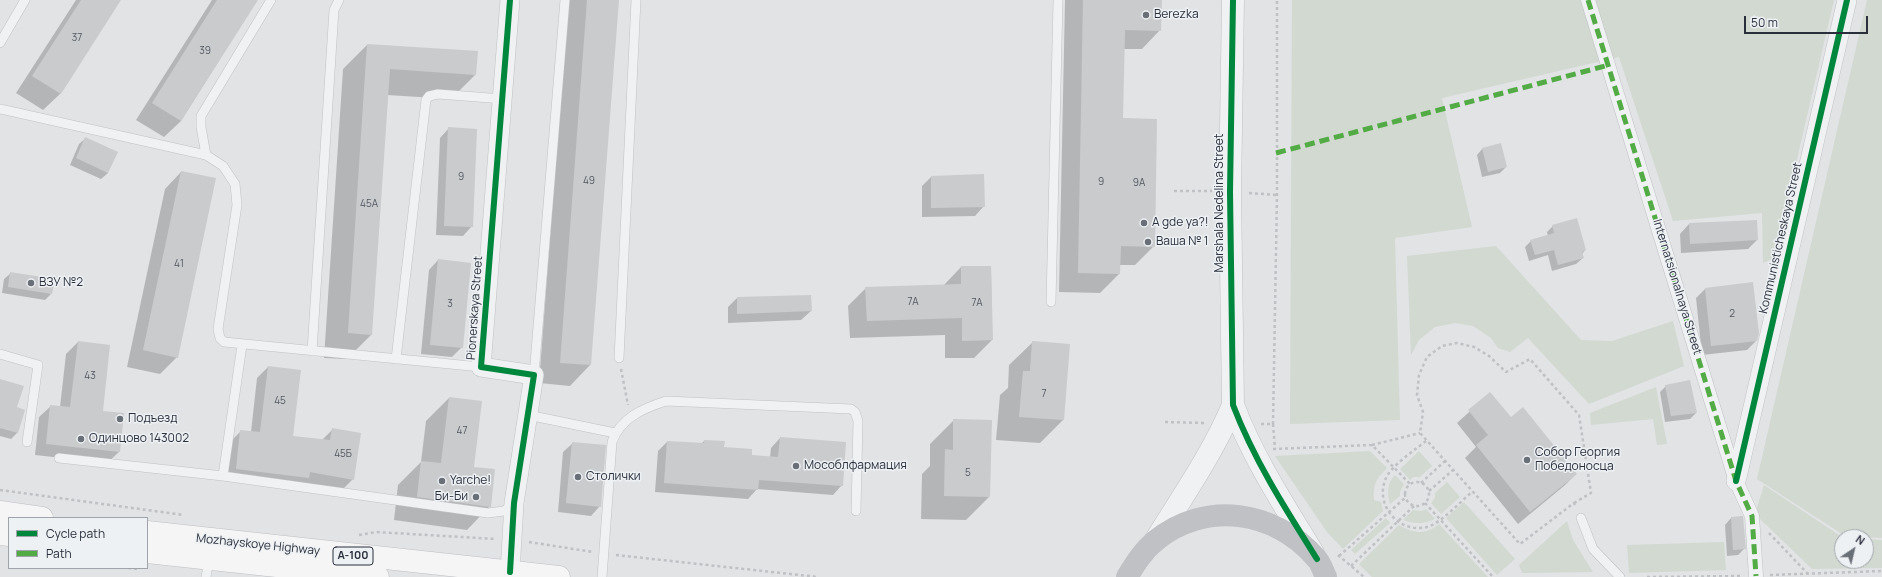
<!DOCTYPE html>
<meta charset="utf-8">
<style>
body{margin:0}
#map{position:relative;width:1882px;height:577px;overflow:hidden;background:#e1e3e5;font-family:Manrope,sans-serif}
canvas{display:block}
.legend{position:absolute;left:8px;top:517px;width:140px;height:52px;box-sizing:border-box;background:#eef1f4;border:1px solid #9fa4aa;margin:0;padding:5px 7px;list-style:none;font-size:12px;color:#29303c}
.legend li{display:flex;align-items:center;gap:8px;height:20px}
.legend b{width:20px;border:1px solid #9fa4aa}
.north{position:absolute;left:1834px;top:529px;width:40px;height:40px;box-sizing:border-box;background:#eef1f4;border:1px solid #9fa4aa;border-radius:50%;rotate:35deg;font-size:11px;font-weight:700;line-height:16px;text-align:center;color:#29303c}
.north::after{content:'';display:block;margin:auto;width:14px;height:18px;background:#696f77;clip-path:polygon(50% 0,100% 100%,50% 72%,0 100%)}
.scale{position:absolute;left:1744px;top:16px;width:124px;height:18px;box-sizing:border-box;border:2px solid #29303c;border-top:0;padding-left:5px;font-size:12px;line-height:14px;white-space:nowrap;color:#29303c;-webkit-text-stroke:3px #eef1f4;paint-order:stroke}
</style>
<div id="map">
<canvas width="1882" height="577"></canvas>
<ul class="legend">
<li><b style="height:5px;background:#00873e"></b>Cycle path</li>
<li><b style="height:5px;background:#53ab46"></b>Path</li>
</ul>
<div class="north">N</div>
<div class="scale">50 m</div>
</div>
<script>
const g = document.querySelector('canvas').getContext('2d');
g.lineJoin = 'round';
function fillPath(path, color) { g.fillStyle = color; g.fill(path, 'evenodd'); }
function trace(path, color, width, dash) { g.strokeStyle = color; g.lineWidth = width; g.lineCap = dash ? 'butt' : 'round'; g.setLineDash(dash || []); g.stroke(path); }
function write(font, color, halo, rows, align = 'center') {
  g.font = font + ' Manrope,sans-serif'; g.lineWidth = 3; g.setLineDash([]); g.textBaseline = 'middle'; g.strokeStyle = halo; g.fillStyle = color; for (const [text, x, y, turn = 0] of rows) {
    g.save(); g.translate(x, y); g.rotate((+turn || 0) * Math.PI / 180); g.textAlign = isNaN(turn) ? turn : align; if (halo) g.strokeText(text, 0, 0); g.fillText(text, 0, 0); g.restore();
  }
}
fillPath(new Path2D(`
 M1292,0H1834L1774,258L1763,263L1762,213L1673,221L1619,57L1442,98L1472,227L1395,238L1400,420L1290,424Z
 M1867,0H1882V538L1845,536L1757,479Z
 M1496,246L1581,340L1612,341L1673,321L1684,366L1589,404L1528,338L1510,352L1498,348L1491,338L1473,326L1455,323L1435,327L1419,340L1411,355L1407,256Z
 M1656,387L1667,444L1657,445L1653,419L1591,425L1590,413Z
 M1370,451L1387,468C1376,479 1373,484 1374,500L1381,502L1383,511L1343,549L1327,532L1275,456Z
 M1419,451L1432,466L1420,477H1413L1410,480L1400,469Z
 M1395,475L1404,484L1400,492V496L1390,504C1387,493 1387,483 1395,475Z
 M1447,482L1460,497L1441,514L1431,503L1435,498V493Z
 M1764,485L1842,537V561H1866V539L1882,540V568L1812,569L1755,514Z
 M1464,502L1515,559L1497,575L1446,518Z
 M1426,509L1435,519C1424,524 1415,524 1403,520L1413,510L1421,511Z
 M1386,518L1390,523L1355,554L1351,550Z
 M1567,521L1573,540L1593,572L1522,573L1519,565Z
 M1439,524L1488,577H1372L1359,564L1399,525C1414,534 1426,535 1439,524Z
 M1724,542L1726,570L1629,573L1627,545Z`), '#d2d9d1');
fillPath(new Path2D(`
 M76,0H120L60,94L43,110L16,93Z
 M212,0H257L181,121L164,137L136,120Z
 M568,0H618L590,365L570,386L539,383Z
 M1065,0H1161L1160,30L1142,49H1123L1122,119L1154,246L1135,265H1120L1119,274L1100,293L1059,292Z
 M367,45L475,75L451,99L387,95L371,335L347,359L324,358L343,69Z
 M449,128L472,226L463,236L436,235L440,138Z
 M86,138L108,173L101,179L70,165L79,144Z
 M1483,148L1506,167L1500,173L1482,177L1477,155Z
 M181,172L177,357L160,374L127,367L165,189Z
 M931,177L984,206L975,216L922,217V186Z
 M1689,224L1757,240L1748,249L1681,253L1680,234Z
 M1553,226L1585,250L1582,254L1583,258L1576,264L1552,271L1548,255L1529,261L1525,247L1531,241L1548,236L1547,232Z
 M438,260L462,347L452,357L421,354L429,270Z
 M961,267H991L992,340L974,358H945V335L850,338L848,306L866,288L944,285Z
 M11,273L51,294L45,300L2,293L4,279Z
 M1705,289L1756,341L1747,350L1702,355L1696,298Z
 M737,298L811,311L801,320L728,323V307Z
 M78,342L102,412L119,452L107,463L35,455L39,417L51,406L60,407L66,354Z
 M1033,342L1069,345L1063,420L1040,443L996,440L1000,395L1008,388L1009,365Z
 M268,367L292,437L322,440L333,429L353,479L342,490L225,480L230,442L241,431L251,432L257,378Z
 M0,380L16,408L17,433L11,439L0,436Z
 M1666,386L1696,413L1690,419L1665,422L1660,392Z
 M1490,393L1511,419L1576,474L1564,486L1518,524L1465,458L1476,447L1457,423Z
 M449,398L473,468L490,506L467,530L394,520L398,485L421,462L426,421Z
 M954,420L989,497L966,520L921,519L922,474L930,466V444Z
 M780,438L842,485L833,495L757,489L748,499L655,492L658,451L667,442L701,444L704,441L750,456L770,457L771,448Z
 M573,443L600,506L591,516L558,512L563,452Z
 M1742,517L1745,548L1738,555L1727,556L1725,525L1731,518Z`), '#0003');
fillPath(new Path2D(`
 M81,0H121L61,94L32,76Z
 M217,0H258L181,121L152,103Z
 M587,0H619L591,365L560,363Z
 M1083,0H1162L1161,31L1125,30L1123,118L1157,119L1155,247L1121,246L1120,274L1078,273Z
 M367,44L478,51L476,75L390,69L372,335L348,333Z
 M448,127L477,129L473,227L444,226Z
 M85,137L118,152L108,173L76,158Z
 M1501,143L1507,167L1488,172L1482,148Z
 M181,171L216,178L178,358L143,350Z
 M984,174L985,207L931,208V176Z
 M1577,218L1586,250L1582,252L1584,258L1558,265L1554,250L1535,255L1530,240L1554,233L1552,225Z
 M1757,220L1758,240L1690,244L1689,223Z
 M438,259L471,263L463,348L430,345Z
 M961,266H991L993,340L962,341V318L867,321L865,287L961,284Z
 M10,272L55,279L52,294L8,287Z
 M1753,282L1759,333L1757,341L1711,346L1705,288Z
 M811,295L812,311L737,314V297Z
 M78,341L110,345L103,411L124,413L120,452L46,444L50,405L70,407Z
 M1032,341L1070,344L1064,420L1019,417L1023,371H1030Z
 M268,366L301,370L293,436L330,440L332,428L361,433L354,480L310,472L309,478L236,469L240,430L260,432Z
 M0,379L24,386L17,407L25,410L18,433L0,428Z
 M1690,380L1697,413L1671,416L1665,385Z
 M1490,392L1511,417L1523,407L1577,474L1530,512L1476,445L1488,435L1468,410Z
 M449,397L482,401L474,467L495,469L491,507L417,497L421,461L441,463Z
 M953,419L992,420L990,497L944,496L945,449L953,450Z
 M780,437L846,442L843,486L759,480L758,490L664,483L667,441L704,443V440L725,441L724,447L752,449V455L778,457Z
 M572,442L606,445L601,507L566,503Z
 M1743,516L1746,549L1733,550L1731,517Z`), '#c9cbcd');
const service = new Path2D(`
 M0,43L25,0
 M0,109L206,155L223,166L235,184L237,205L218,329L220,338L224,342L481,367
 M206,155L201,127V116L271,0
 M1051,302L1058,0
 M312,351L334,10L339,0
 M0,354L38,365L27,442
 M619,358L636,0
 M396,359L426,100L429,96L438,94L503,99
 M534,375L565,0
 M528,415L615,433
 M59,458L223,476L488,513L504,511L513,504
 M223,476L242,345
 M1581,518L1593,549L1620,577
 M206,577L209,560
 M602,577L612,442C620,418 644,408 666,401L851,409L855,412L858,421L856,511`);
const pedestrian = new Path2D(`
 M1588,0L1736,481L1752,516L1756,576`);
const minor = new Path2D(`
 M510,0L481,367L534,375L514,503L510,572
 M1736,481L1847,0`);
const tertiary = new Path2D(`
 M1233,0L1230,192L1233,405C1253,458 1284,505 1313,553
 M1155,541C1182,497 1213,453 1233,405`);
const primary = new Path2D(`
 M0,512L42,518
 M147,532L559,577
 M0,534L9,535
 M147,552L378,577`);
trace(service, '#bfc1c3', 10);
trace(pedestrian, '#bfc1c3', 15);
trace(minor, '#bfc1c3', 20);
trace(tertiary, '#bfc1c3', 23);
trace(primary, '#bdbfc2', 23);
trace(new Path2D(`
 M1174,191H1212
 M1249,193L1277,195
 M621,369L628,405
 M1165,422L1205,423
 M1261,424H1273L1277,195V0
 M1273,424L1275,449
 M1426,441C1416,449 1391,466 1386,478C1374,504 1398,534 1427,527C1440,524 1461,501 1472,492
 M1372,445L1420,433
 M1273,449L1372,445L1410,484
 M1405 494a12 12 0 1 1 24 0a12 12 0 1 1-24 0Z
 M1421,483L1445,461
 M0,490L184,515
 M1429,491L1453,470
 M1425,503L1493,577
 M1574,503L1591,493L1579,415L1530,359L1506,372L1489,356L1474,347L1457,343L1442,346L1427,357L1419,375L1417,395L1423,412L1420,433L1520,544L1574,503L1576,507
 M1769,533L1807,573
 M359,535L376,532L496,539
 M529,542L593,552
 M616,555L818,577
 M1338,555L1364,577
 M1339,556L1405,498
 M1351,566L1414,506
 M128,568L138,569
 M1770,575L1882,571
 M1647,577L1741,576`), '#bfc1c4', 2.5, [3, 3]);
trace(service, '#eff1f2', 9);
trace(pedestrian, '#eff1f2', 14);
trace(minor, '#eff1f2', 19);
trace(tertiary, '#eff1f2', 22);
trace(new Path2D(`
 M1127,577C1135,564 1143,551 1155,541C1205,500 1275,510 1316,558C1321,563 1323,571 1326,577`), '#bfc1c4', 22);
trace(primary, '#f5f5f5', 22);
trace(new Path2D(`
 M1588,0L1736,481L1752,516L1756,576
 M1276,153L1609,65`), '#53ab46', 5, [10, 5]);
trace(new Path2D(`
 M510,0L481,367L534,375L514,503L510,572
 M1233,0L1230,192L1233,405C1254,460 1286,510 1317,559
 M1736,481L1847,0`), '#00873e', 6);
for (const [x, y, r, color] of [
 [1146,15,4,"#696f77"],
 [1144,223,4,"#696f77"],
 [1148,242,4,"#696f77"],
 [31,283,4,"#696f77"],
 [120,419,4,"#696f77"],
 [81,439,4,"#696f77"],
 [1527,460,4,"#696f77"],
 [796,466,4,"#696f77"],
 [578,477,4,"#696f77"],
 [442,481,4,"#696f77"],
 [476,497,4,"#696f77"]
]) { const dot = new Path2D(); dot.arc(x, y, r, 0, 2 * Math.PI); g.fillStyle = color; g.fill(dot); trace(dot, '#eef1f4', 1.5); }
write('10px', '#525861', null, [
 ["37",77,38],
 ["39",205,51],
 ["9",461,177],
 ["49",589,181],
 ["9",1101,182],
 ["9А",1139,183],
 ["45А",369,204],
 ["41",179,264],
 ["7А",913,302],
 ["7А",977,303],
 ["3",450,304],
 ["2",1732,314],
 ["43",90,376],
 ["7",1044,394],
 ["45",280,401],
 ["47",462,431],
 ["45Б",343,454],
 ["5",968,473]
]);
for (const [x, y, w] of [
 [353,556,40]
]) { const box = new Path2D(); box.roundRect(x - w / 2, y - 9, w, 18, 3); g.fillStyle = '#eef1f4'; g.fill(box); trace(box, '#29303c', 1); }
write('bold 11px', '#29303c', null, [
 ["А-100",353,556]
]);
write('12px', '#29303c', '#eef1f4', [
 ["Berezka",1154,15],
 ["A gde ya?!",1152,223],
 ["Ваша № 1",1156,242],
 ["ВЗУ №2",39,283],
 ["Подъезд",128,419],
 ["Одинцово 143002",89,439],
 ["Собор Георгия",1535,453],
 ["Победоносца",1535,467],
 ["Мособлфармация",804,466],
 ["Столички",586,477],
 ["Yarche!",450,481],
 ["Би-Би",468,497,"right"]
], 'left');
write('12px', '#29303c', '#eef1f4', [
 ["Marshala Nedelina Street",1220,203,-90],
 ["Kommunisticheskaya Street",1781,238,-77],
 ["Internatsionalnaya Street",1677,287,73],
 ["Pionerskaya Street",475,308,-86],
 ["Mozhayskoye Highway",258,545,6]
]);
</script>
